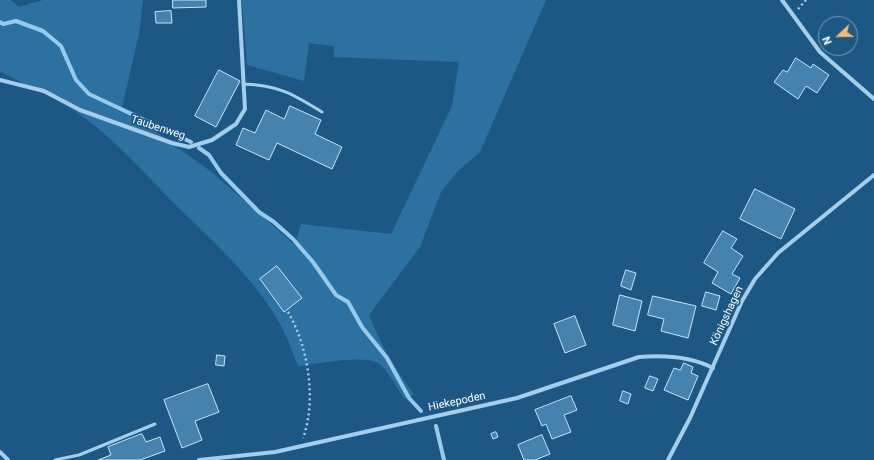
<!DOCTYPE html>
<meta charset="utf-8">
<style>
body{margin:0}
#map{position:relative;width:874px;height:460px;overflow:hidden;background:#1d5885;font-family:Roboto,sans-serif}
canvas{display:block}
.north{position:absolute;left:818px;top:16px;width:40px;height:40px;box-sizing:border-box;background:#1d5885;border:1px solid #779bb6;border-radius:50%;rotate:248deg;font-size:11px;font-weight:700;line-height:16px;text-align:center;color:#fff}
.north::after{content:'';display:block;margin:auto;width:14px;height:18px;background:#faba63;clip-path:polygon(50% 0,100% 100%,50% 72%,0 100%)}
</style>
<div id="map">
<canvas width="874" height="460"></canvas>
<div class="north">N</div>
</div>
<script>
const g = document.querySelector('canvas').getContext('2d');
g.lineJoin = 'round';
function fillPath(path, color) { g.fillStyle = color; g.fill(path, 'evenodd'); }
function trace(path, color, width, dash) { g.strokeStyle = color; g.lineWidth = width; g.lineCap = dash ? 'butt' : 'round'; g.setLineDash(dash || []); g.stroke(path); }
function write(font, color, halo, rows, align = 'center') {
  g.font = font + ' Roboto,sans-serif'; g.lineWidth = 3.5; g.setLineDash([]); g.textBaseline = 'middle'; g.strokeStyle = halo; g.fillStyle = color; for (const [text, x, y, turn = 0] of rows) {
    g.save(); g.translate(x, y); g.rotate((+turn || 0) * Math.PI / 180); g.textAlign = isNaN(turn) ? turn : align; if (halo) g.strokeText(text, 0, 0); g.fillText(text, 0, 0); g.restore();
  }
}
fillPath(new Path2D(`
 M0,0H11L19,7L43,0H143L139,34L122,107L141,115L145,124L213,173L295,245L301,224L391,234L452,106L459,62L334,57V46L309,43L304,81L247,65L242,0H546L480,152L458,171L441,192L420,247L369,315C380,344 396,370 414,395L405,399C397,389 386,366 376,362C361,355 315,364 298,366C292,350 286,333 277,319C251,274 211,240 175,204C145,174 117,141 82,116C57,98 27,87 0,71Z`), '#2d71a1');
trace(new Path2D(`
 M0,22L3,24L16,21L43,31L61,46L76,80L89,94L191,142
 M199,148L209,155L221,173L259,212L274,222L293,239L313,262L336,295L348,302L362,327L387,358L409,398L421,411
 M436,426L444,460`), '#98caec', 4);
const building = new Path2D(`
 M173,0H206V7L173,8Z
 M171,11L172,23H156L155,12Z
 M796,58L811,68L813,64L829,75L817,93L806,86L798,99L774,82L783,70L787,72Z
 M219,70L240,81L216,127L195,116Z
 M290,106L321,120L315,134L342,147L332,169L277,143L269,160L236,145L243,128L255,133L266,110L284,119Z
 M755,189L795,209L781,239L740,219Z
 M723,231L737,239L731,248L743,256L732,274L740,278L731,294L712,283L718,272L704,263Z
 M277,266L302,298L284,312L260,279Z
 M626,270L636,273L631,290L621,286Z
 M706,292L720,296L716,310L702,306Z
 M620,295L642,301L635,331L613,325Z
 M653,296L696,306L688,338L661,331L664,319L648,315Z
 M575,316L586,345L565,353L554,324Z
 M217,355L225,356L224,366L216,365Z
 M684,363L693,367L691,373L698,376L688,400L664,390L674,368L680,370Z
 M650,376L658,379L653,391L645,388Z
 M208,384L219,412L195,421L202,440L182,448L164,400Z
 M623,391L631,394L628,404L620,401Z
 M571,396L577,410L564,415L571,432L552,439L546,424L542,426L535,410Z
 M496,432L498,437L493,439L491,434Z
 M142,434L146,442L160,437L165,451L140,460H98L111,455L108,447Z
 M542,435L550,454L535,460H524L518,445Z`);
fillPath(building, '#4582ae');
trace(building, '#c9e5f8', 1);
trace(new Path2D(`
 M798,9L806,0
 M288,312C308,346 317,400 303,438`), '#a5ceea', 2.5, [2, 3]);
trace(new Path2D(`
 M243,84C278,85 293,94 322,112
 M55,460L79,455L155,424`), '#a5ceea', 3);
trace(new Path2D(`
 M782,0L820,52L874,99
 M0,80L44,91L80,110L172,143L189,147L212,140L236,124L245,109L239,0
 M0,452L8,460
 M199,460L275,452L517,398L639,357C664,355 690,356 713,368
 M668,460L690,418L742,301L755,279L778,253L874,175`), '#a5ceea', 4);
write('11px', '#fff', '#1d5885', [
 ["Taubenweg",158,128,18],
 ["Königshagen",727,316,-65],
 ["Hiekepoden",457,402,-12]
]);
</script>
